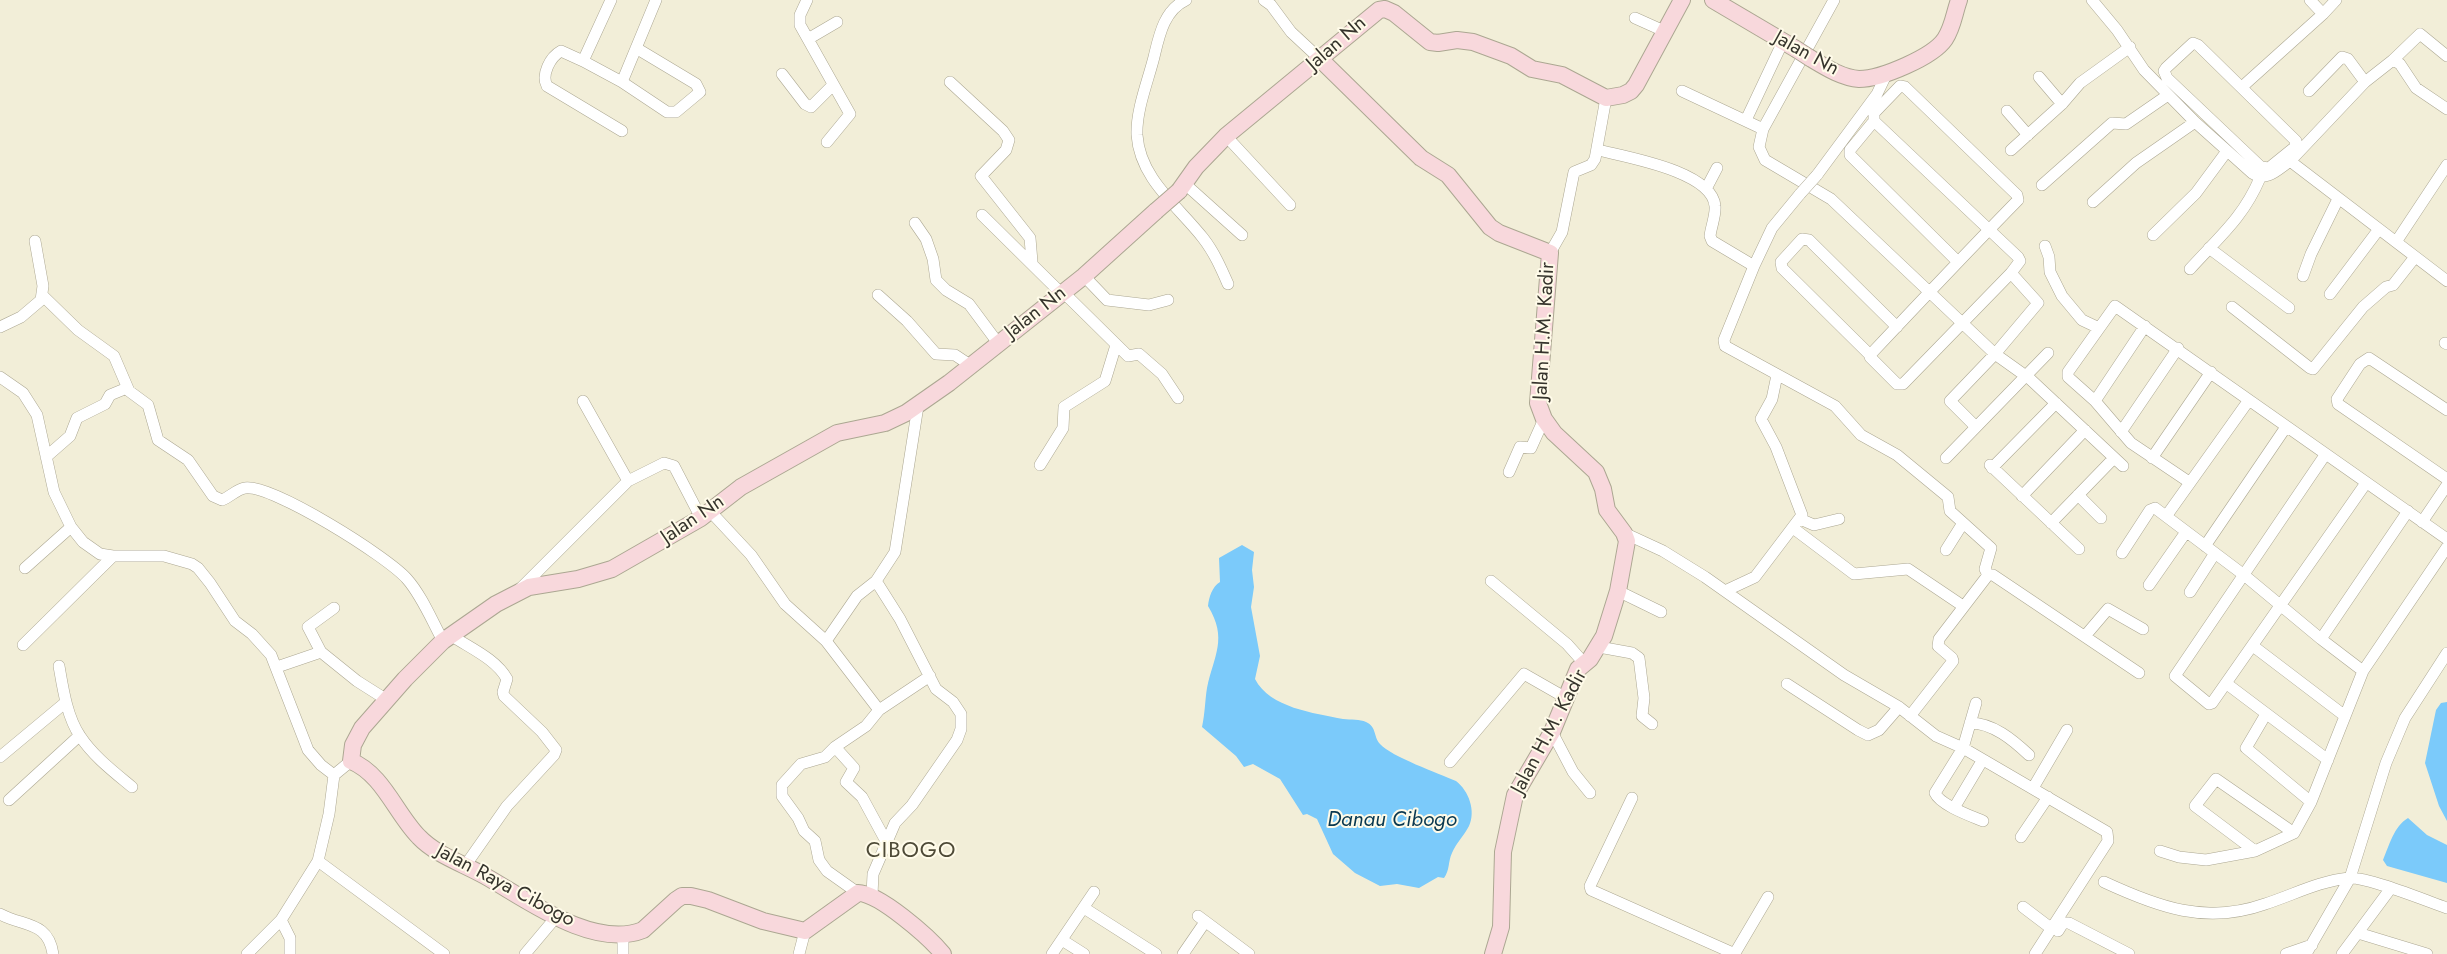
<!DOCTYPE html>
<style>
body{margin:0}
canvas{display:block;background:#f2eed8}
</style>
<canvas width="2447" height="954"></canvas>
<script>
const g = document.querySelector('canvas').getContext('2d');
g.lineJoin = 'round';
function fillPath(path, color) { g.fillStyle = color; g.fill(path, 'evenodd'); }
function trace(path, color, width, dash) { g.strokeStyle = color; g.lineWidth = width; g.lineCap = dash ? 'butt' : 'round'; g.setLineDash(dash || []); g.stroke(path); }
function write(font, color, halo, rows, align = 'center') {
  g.font = font + ' Jost,sans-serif'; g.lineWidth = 4; g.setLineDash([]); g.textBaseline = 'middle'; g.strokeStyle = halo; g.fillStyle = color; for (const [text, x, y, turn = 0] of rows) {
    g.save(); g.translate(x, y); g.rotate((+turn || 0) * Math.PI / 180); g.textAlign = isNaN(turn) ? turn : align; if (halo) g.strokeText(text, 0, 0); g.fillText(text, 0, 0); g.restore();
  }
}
fillPath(new Path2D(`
 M1242,545L1254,552L1252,570L1254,587L1251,607L1260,656L1255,679C1270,708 1314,713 1343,719C1351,720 1360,719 1366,722C1377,727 1373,736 1380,744C1392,757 1438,773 1456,781C1469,791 1476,811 1469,826C1464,836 1456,843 1452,853C1448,861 1450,870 1444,878L1438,877L1419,888L1397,884L1380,886L1355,873L1333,854L1317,819L1307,814L1303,815L1280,779L1253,764L1244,767L1236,756L1202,727C1205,714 1205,700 1207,688C1214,655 1228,639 1208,606C1209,597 1212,587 1220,582L1219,558Z
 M2447,702V821L2439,806L2425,763L2436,710L2441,703Z
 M2408,818L2427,835L2447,845V883L2387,866L2383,860C2389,846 2394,826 2408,818Z`), '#7bcafa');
const street = new Path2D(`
 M807,0L800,15V25L850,114L827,142
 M1186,0C1164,10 1159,36 1154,57C1148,81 1136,110 1137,135C1140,179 1178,206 1203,238C1214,252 1221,268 1228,284
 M1264,0L1271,5L1291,32L1320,59
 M1834,0L1763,129L1759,147L1765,160L1831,199L1995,354L2030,379L2123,466
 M2092,0L2117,30L2144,70L2195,122L2252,173C2267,182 2277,170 2290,161L2447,281
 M2310,0L2323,14
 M1635,18L1664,31
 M808,39L837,22
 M2193,43L2198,45L2296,141L2295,147L2269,168L2261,167L2167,78L2164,71L2166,68Z
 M2393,60L2420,34L2447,56
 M583,61L611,0
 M782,74L805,104L811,107L833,85
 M2039,77L2062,104
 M622,82L656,0
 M950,82L1003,131L1009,140L1006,150L981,176L1030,238L1032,262
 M2243,86L2323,14L2336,0
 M1682,91L1763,129
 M2309,91L2342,57L2348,59L2365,82
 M2007,111L2028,135
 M1746,120L1779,50
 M1874,121L1850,150V155L1958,262
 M622,131L547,86C541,75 550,57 561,51L583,61L622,82L667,112H676L700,92L696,84L636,48
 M1226,136L1290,205
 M1598,150C1625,157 1712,171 1715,206C1716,215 1711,227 1710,236L1712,241L1754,266L1724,340L1725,346L1835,406L1861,435L1897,455L1948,497L1950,511L1991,548L1985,569L1988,575
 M2011,150L2062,104L2080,83L2130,47
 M2295,156L2365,82L2393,60L2400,64L2416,88L2447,109
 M1817,175L1877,94L1887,73
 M1184,183L1242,235
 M2042,185L2112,123L2126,124L2168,95
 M1706,189L1717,168
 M2017,195L1905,87L1900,86L1874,113V121L2018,257L2020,261L2011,273L1903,384H1897L1870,357V355C1919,303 1968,251 2018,200L2017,195
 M2093,202L2136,163L2195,122
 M982,215L1061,293
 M915,223L926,239L933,259L936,280L946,290L969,304L998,343
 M2153,235L2196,193L2227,151
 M2396,242L2447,165
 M2045,246L2049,257L2050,272L2062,296L2082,320L2099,328
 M2209,248L2289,308
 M1550,253L1562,232L1574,172L1591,165L1595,159L1606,98
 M1754,266L1772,228L1800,194
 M2190,269C2219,237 2243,218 2260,178
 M1084,276L1107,300L1149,305L1168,300
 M2303,276L2311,254L2338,199
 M1063,292L1128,356L1139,354L1162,374L1178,398
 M2330,294L2379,229
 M42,295L78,330L114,356L129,391L148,405L158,440L188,460L213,496L222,500C230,497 237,489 245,488C272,484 388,557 407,579C422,596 432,621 443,641
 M878,295L907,321L936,354L955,355L970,365
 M2232,307L2310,368L2313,369L2363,307L2386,287L2393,285L2415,257
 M0,327L21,317L41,300L43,286L35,241
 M2445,343L2447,344
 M1870,355L1782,268L1781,262L1802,239L1809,240L1897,327
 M0,377L23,393L37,415L54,492L71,527L83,542L100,554L113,556H164L192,564L198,568L210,583L235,621L252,634L271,655L308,750L321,765L334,775
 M583,401L628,481L664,463L674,466L701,518
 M2095,401L2145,326
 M2447,410L2369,358L2360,364L2337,399L2338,404L2447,479
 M1976,427L1950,401L1995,354L2038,303L2011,273
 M2121,432L2178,348
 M2325,455L2175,676L2209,704L2212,703L2366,483
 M46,457L70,436L77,418L105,404L110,395L127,388
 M1946,458L2048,353
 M2152,458L2211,372
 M1040,465L1063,428L1064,407L1105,381L1116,345
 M1990,465L2079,549
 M1992,468L2056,403
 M1509,472L1520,447L1531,448L1544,419
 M2189,482L2131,443L2095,401L2068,377V372L2115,306L2447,539
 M2078,495L2101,518
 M2022,496L2085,430
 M710,511L751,555L785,604L826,641
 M2167,515L2249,400
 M1800,519L1814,525L1839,519
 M2422,522L2447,485
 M2051,523L2114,458
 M1793,528L1854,574L1908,569L1963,606
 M1624,533L1663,551L1705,577L1844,675L1899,707L1936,736L1963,748L2107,832L2108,841L2035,954
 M2205,546L2286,427
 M1946,550L1963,523
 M2122,553L2150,510L2155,508L2244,575L2321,639
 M25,568L71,527
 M1491,581L1567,644L1584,663
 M2149,585L2186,532
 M520,589L628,481
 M1618,591L1661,612
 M1725,591L1755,577L1802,515L1776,447L1761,419L1772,399L1777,375
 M2190,592L2215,553
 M452,636C470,648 496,659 507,679L503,692L504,696L542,732L556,750L554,755L507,806L465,866
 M2085,636L2108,609L2143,629
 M23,645L113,556
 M2253,646L2345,716
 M1599,647L1632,653L1639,658L1644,698L1642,716L1652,724
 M321,652L308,627L334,608
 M59,666C63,689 67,717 80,736C93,756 114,772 132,787
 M277,667L321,652L357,681L387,700
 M2363,671L2321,639L2408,511
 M1787,684L1858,730L1868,735L1879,730L1899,707
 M2227,684L2328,760
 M1976,703L1963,748L1935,793C1940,805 1971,816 1983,821
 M879,710L930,676
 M2266,714L2246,748L2311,802
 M1910,716L1953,661L1952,658L1938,646L1939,639L1988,575H1993L2139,673
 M1970,723C1993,723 2013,740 2029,755
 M1552,732L1573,772L1590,793
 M835,747L854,768L846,782L862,797L887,843
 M0,757L66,702
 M1450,762L1524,674L1566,698
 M2033,788L2067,730
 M1632,798L1590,886L1591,890L1735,954
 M9,800L79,736
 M1954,808L1982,761
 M2021,837L2048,797
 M2160,851L2179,857L2206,860L2255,851L2294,833L2311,802L2363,671L2447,547
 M2255,851L2195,806L2216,779L2294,833
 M318,861L444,954
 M2104,882C2158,907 2206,925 2265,904C2293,895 2319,881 2349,878C2366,876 2427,901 2447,908
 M858,893L827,871L819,860L815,841L804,831L798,818L782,796V785L801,764L825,757L835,747L866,726L879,710L826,641L857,596L876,581L895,552L918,406
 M872,895L873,874L895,823L912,805L957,740L961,729V714L953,702L936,689L900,619L876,581
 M2023,907L2052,929
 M1084,908L1156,954
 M0,914C24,927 48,921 53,954
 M1198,916L1249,954
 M2058,931L2063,923H2069L2129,954
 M2358,933L2427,954
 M1062,940L1084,954
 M1735,953L1768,897
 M247,954L281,920
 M290,954V938L281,920L318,861L329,814L334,775L351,761
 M525,954L557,916
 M623,954V935
 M799,954L805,931
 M1052,954L1094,892
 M1183,954L1205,922
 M2286,954L2312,945
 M2306,954L2350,878L2386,763L2405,718L2447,653
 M2342,954L2391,888`);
const secondary = new Path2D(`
 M1713,0L1796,49
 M1810,58C1825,67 1842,78 1859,79C1881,79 1933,57 1945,39C1953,27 1954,14 1959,0
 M1320,59L1421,158L1448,175L1490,227L1499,233L1550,253L1538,403L1544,419L1554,433L1596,472L1603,489L1607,510L1624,533L1627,541L1618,591L1604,636L1590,659L1578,669L1552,732L1515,795L1503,852L1501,927L1493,954
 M1179,191L1196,167L1226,136L1379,10L1385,9L1394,13L1430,42L1438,43L1457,40L1473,42L1511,56L1532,69L1562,75L1606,98L1623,95L1631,91L1636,85L1682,0
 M943,954C929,937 879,893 858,893L805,931L763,921L708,900L691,896H682L676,900L643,930C593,950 526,899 485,876C464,864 436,855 419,837C396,814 383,774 351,761L353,745L362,728L405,679L443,641L496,604L529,587L578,579L612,569L701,518L741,487L837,433L885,423L906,413L949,383L1084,276L1156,211`);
trace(street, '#aca792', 12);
trace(secondary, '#aca792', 18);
trace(street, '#fff', 11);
trace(secondary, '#f8d8dc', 16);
const streetBridge = new Path2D(`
 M1800,194L1817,175`);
const secondaryBridge = new Path2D(`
 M1796,49L1810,58
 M1156,211L1179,191`);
trace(streetBridge, '#aca792', 12, []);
trace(secondaryBridge, '#aca792', 18, []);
trace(streetBridge, '#fff', 11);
trace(secondaryBridge, '#f8d8dc', 16);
write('20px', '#36342c', '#fffbe9', [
 ["Jalan Nn",1337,44,-41],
 ["Jalan Nn",1806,54,29],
 ["Jalan Nn",1036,313,-38],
 ["Jalan H.M. Kadir",1545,331,-87],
 ["Jalan Nn",693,520,-34],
 ["Jalan H.M. Kadir",1550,732,-62],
 ["Jalan Raya Cibogo",505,886,28]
]);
write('italic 21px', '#093850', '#fffbe9', [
 ["Danau Cibogo",1392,821]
]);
g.letterSpacing = '1px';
write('22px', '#4e4a37', '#fffbe9', [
 ["CIBOGO",911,852]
]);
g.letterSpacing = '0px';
</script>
